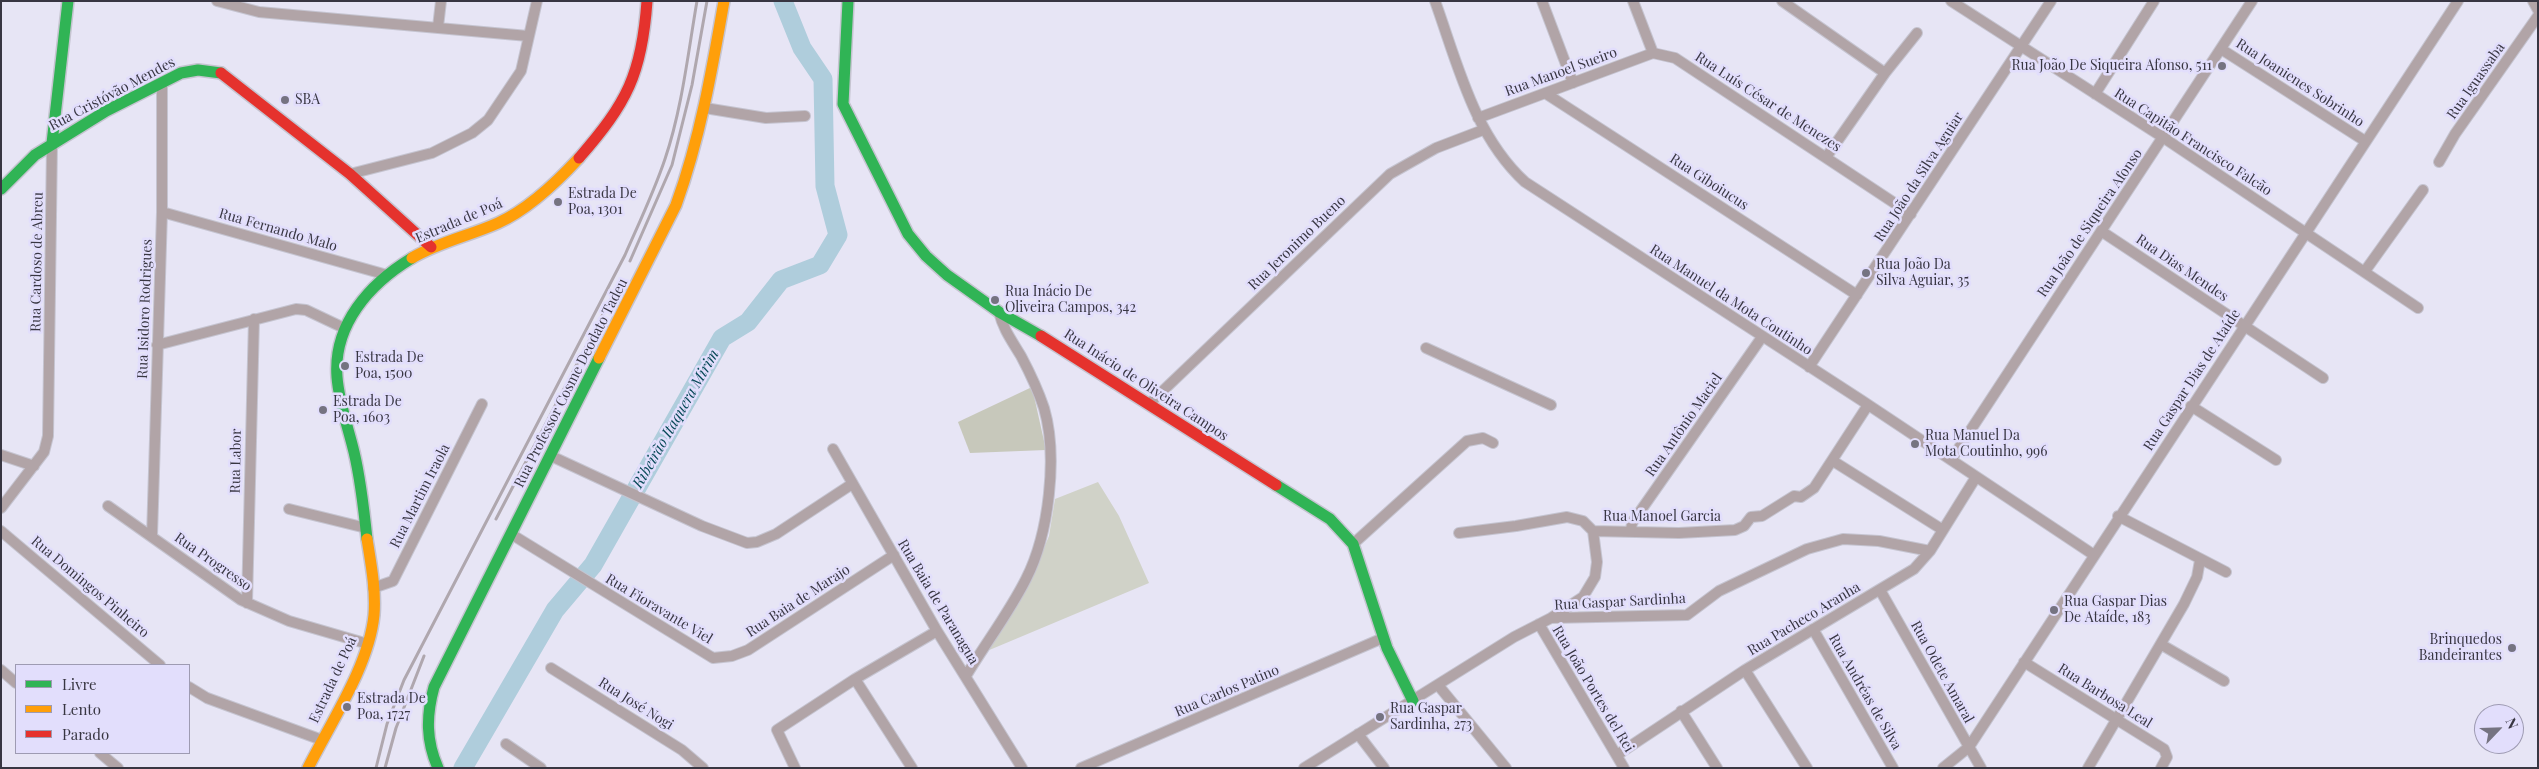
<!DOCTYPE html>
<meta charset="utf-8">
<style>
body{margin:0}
#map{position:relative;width:2539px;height:769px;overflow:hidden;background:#e7e5f5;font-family:"Playfair Display",serif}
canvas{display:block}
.frame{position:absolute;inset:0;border:2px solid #383642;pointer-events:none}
.legend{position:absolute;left:15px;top:664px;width:175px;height:90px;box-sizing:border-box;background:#e2defc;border:1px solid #9e9bb2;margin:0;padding:6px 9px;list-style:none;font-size:15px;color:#383642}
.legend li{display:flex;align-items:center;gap:10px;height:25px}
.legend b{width:25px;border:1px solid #9e9bb2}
.north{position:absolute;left:2474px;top:704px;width:50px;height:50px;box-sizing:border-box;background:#e2defc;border:1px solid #9e9bb2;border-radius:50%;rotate:66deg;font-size:14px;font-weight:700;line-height:20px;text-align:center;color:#383642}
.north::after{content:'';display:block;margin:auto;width:18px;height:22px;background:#757381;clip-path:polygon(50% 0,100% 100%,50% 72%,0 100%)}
</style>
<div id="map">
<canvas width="2539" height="769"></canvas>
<div class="frame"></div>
<ul class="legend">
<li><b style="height:6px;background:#30b455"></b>Livre</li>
<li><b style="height:6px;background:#ff9f0a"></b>Lento</li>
<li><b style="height:6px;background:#e5322d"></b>Parado</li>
</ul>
<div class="north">N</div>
</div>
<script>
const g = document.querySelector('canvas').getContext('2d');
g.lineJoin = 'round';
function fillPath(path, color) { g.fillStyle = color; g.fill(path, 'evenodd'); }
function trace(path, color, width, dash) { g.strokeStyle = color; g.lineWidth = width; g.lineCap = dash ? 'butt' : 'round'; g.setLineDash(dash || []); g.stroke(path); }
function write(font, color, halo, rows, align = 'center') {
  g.font = font + ' "Playfair Display",serif'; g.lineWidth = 5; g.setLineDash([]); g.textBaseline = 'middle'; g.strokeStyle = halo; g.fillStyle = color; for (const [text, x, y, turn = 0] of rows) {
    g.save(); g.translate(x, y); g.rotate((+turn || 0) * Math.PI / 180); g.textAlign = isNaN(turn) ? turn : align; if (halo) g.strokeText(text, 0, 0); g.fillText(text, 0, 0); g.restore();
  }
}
fillPath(new Path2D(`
 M1098,482L1119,516L1149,583L987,651L1036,567L1049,536L1055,499Z`), '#d0d2c8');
fillPath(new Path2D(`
 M1032,387L1046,450L970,453L958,422Z`), '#c7c8bb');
trace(new Path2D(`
 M463,768L555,610L593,565L722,338L748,322L781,280L820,265L838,235L825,186L823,79L802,48L783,1`), '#afcddc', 19);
const street = new Path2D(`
 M217,1L259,12L528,36
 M1435,1C1458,65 1474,135 1525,182L1861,400L2094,555
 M1542,1L1573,83
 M1633,1L1653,53L1675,58L1911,214
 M1782,1L1885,73
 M1951,1L2164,138L2418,308
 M2533,1L2538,10
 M438,27L441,1
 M2221,49L2365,141
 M1545,93L1857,295
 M2095,94L2154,1
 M705,108L766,118L805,116
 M1478,118L1653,53
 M1827,156L1885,73L1917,33
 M2439,162L2455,134L2538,16
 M350,174L432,153L472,133L488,120L521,71L537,1
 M162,212L387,275
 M2101,231L2323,378
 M2365,271L2423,190
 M157,345L296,309L306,310L344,328
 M1426,348L1551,405
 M1809,367L2051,1
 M1149,404L1390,174L1436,148L1483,130
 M2191,406L2276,460
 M833,449L937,631L1022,768
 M1,455L34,466
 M551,456L702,526L747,543L757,542L776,534L852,484
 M1951,460L2252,1
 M1833,461L1943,530
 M108,506L241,600L289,621L368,644
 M1,508L44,452L48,436L52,143
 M289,509L366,528
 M2118,516L2226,572
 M1,531L160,665
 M1593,531L1679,533L1735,530L1744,526L1751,517L1762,516L1794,496L1801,497L1814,488L1868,405
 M1631,531L1632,523L1762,337
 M1459,533L1516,526L1567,517L1583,521L1593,531L1597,562L1595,577L1583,597L1551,618
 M511,534L713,658L732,656L748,650L894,555
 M152,536L162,212V83
 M1353,544L1467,441L1483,438L1493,443
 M373,588L393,581L482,404
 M1880,590L1981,768
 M247,603L254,319
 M1539,624L1624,768
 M1813,629L1893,768
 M2162,645L2224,681
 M2024,662L2164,749L2167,757L2161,768
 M551,668L682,750L703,768
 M1,670L16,683
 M1745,670L1807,768
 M966,676C985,644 1009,613 1026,579C1049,534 1058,456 1044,408C1038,390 1030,373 1021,356C1012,341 1003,329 999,312
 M1438,685L1506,768
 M189,687L207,698L322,740
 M1681,711L1717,768
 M1358,734L1384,768
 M506,744L541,768
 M100,753L118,768
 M1617,755L1745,670L1914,569L1930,551L1976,477
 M795,768L777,730L855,679
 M912,768L855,679L937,631
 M1081,768L1383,638
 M1304,768L1514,637L1551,618L1687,615L1719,591L1807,549L1843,539L1879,541L1930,551
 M1943,768L1969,747L2458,1
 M2088,768L2184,604L2197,577L2200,560`);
const fast = new Path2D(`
 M848,1L843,104L908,234L926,256L947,275L999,312L1041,336
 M52,143L68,1
 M1,189L35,155L106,111L181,73L198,70L221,73
 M1276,485L1330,519L1353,544L1387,648L1413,701
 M367,539C364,510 361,481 354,452C348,427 339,403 337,377C333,325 369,284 412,258
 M438,768C426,741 426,716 434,687L599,358`);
const slow = new Path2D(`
 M412,258C439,242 469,236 498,223C529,209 556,183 579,158
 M599,358L676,205C700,139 712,70 724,1
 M308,768C331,722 369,666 374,615C376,590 371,564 367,539`);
const jam = new Path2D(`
 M221,73L350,174L431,247
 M579,158C627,103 642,74 647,1
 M1041,336L1276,485`);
trace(street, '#c5c4d0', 12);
trace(fast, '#c5c4d0', 14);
trace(slow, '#c5c4d0', 14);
trace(jam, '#c5c4d0', 14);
trace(street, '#b1a4a7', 10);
trace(fast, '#30b455', 11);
trace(slow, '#ff9f0a', 11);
trace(jam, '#e5322d', 11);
trace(new Path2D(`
 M630,261L672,165L692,85L707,1
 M496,519L612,297
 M376,768L387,724L404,680L625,255C639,223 654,192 665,159C682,109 688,53 697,1
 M385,768L396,728L424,656`), '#afa7ae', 3);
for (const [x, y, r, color] of [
 [2222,66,5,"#757381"],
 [285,100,5,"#757381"],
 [558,202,5,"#757381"],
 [1866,273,5,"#757381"],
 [995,300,5,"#757381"],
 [345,366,5,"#757381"],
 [323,410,5,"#757381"],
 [1915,444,5,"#757381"],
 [2054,610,5,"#757381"],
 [2512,648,5,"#757381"],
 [347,707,5,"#757381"],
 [1380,717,5,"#757381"]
]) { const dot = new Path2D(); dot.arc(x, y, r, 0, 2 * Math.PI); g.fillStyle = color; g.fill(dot); trace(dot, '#e2defc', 2); }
write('14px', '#383642', '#e2defc', [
 ["Rua João De Siqueira Afonso, 511",2212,66,"right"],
 ["SBA",295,100],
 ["Estrada De",568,194],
 ["Poa, 1301",568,210],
 ["Rua João Da",1876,265],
 ["Silva Aguiar, 35",1876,281],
 ["Rua Inácio De",1005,292],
 ["Oliveira Campos, 342",1005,308],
 ["Estrada De",355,358],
 ["Poa, 1500",355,374],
 ["Estrada De",333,402],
 ["Poa, 1603",333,418],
 ["Rua Manuel Da",1925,436],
 ["Mota Coutinho, 996",1925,452],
 ["Rua Gaspar Dias",2064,602],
 ["De Ataíde, 183",2064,618],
 ["Brinquedos",2502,640,"right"],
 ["Bandeirantes",2502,656,"right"],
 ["Estrada De",357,699],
 ["Poa, 1727",357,715],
 ["Rua Gaspar",1390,709],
 ["Sardinha, 273",1390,725]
], 'left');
write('14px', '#383642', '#e2defc', [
 ["Rua Manoel Sueiro",1561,72,-20],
 ["Rua Iguassaba",2476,81,-55],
 ["Rua Joanienes Sobrinho",2300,83,33],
 ["Rua Cristóvão Mendes",112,94,-28],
 ["Rua Luís César de Menezes",1768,102,33],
 ["Rua Capitão Francisco Falcão",2193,142,33],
 ["Rua João da Silva Aguiar",1919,177,-57],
 ["Rua Giboiucus",1709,182,33],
 ["Estrada de Poá",459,221,-23],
 ["Rua João de Siqueira Afonso",2090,223,-56],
 ["Rua Fernando Malo",278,230,16],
 ["Rua Jeronimo Bueno",1297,243,-44],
 ["Rua Cardoso de Abreu",37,262,-89],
 ["Rua Dias Mendes",2182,268,34],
 ["Rua Manuel da Mota Coutinho",1731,300,33],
 ["Rua Isidoro Rodrigues",145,309,-88],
 ["Rua Gaspar Dias de Ataíde",2192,380,-57],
 ["Rua Professor Cosme Deodato Tadeu",571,383,-63],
 ["Rua Inácio de Oliveira Campos",1146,385,33],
 ["Rua Antônio Maciel",1684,425,-55],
 ["Rua Labor",236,461,-89],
 ["Rua Martim Iraola",420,496,-63],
 ["Rua Manoel Garcia",1662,517],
 ["Rua Progresso",213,562,35],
 ["Rua Domingos Pinheiro",90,587,40],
 ["Rua Baia de Marajo",798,601,-33],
 ["Rua Baia de Paranagua",938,602,59],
 ["Rua Gaspar Sardinha",1620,602,-3],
 ["Rua Fioravante Viel",659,609,31],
 ["Rua Pacheco Aranha",1804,619,-31],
 ["Rua Odete Amaral",1942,672,61],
 ["Estrada de Poá",333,680,-65],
 ["Rua João Portes del Rei",1593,689,59],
 ["Rua Carlos Patino",1227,691,-23],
 ["Rua Andréas de Silva",1865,692,60],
 ["Rua Barbosa Leal",2105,696,32],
 ["Rua José Nogi",636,704,32]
]);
write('italic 15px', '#084958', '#e2defc', [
 ["Ribeirão Itaquera Mirim",676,419,-60]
]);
</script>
